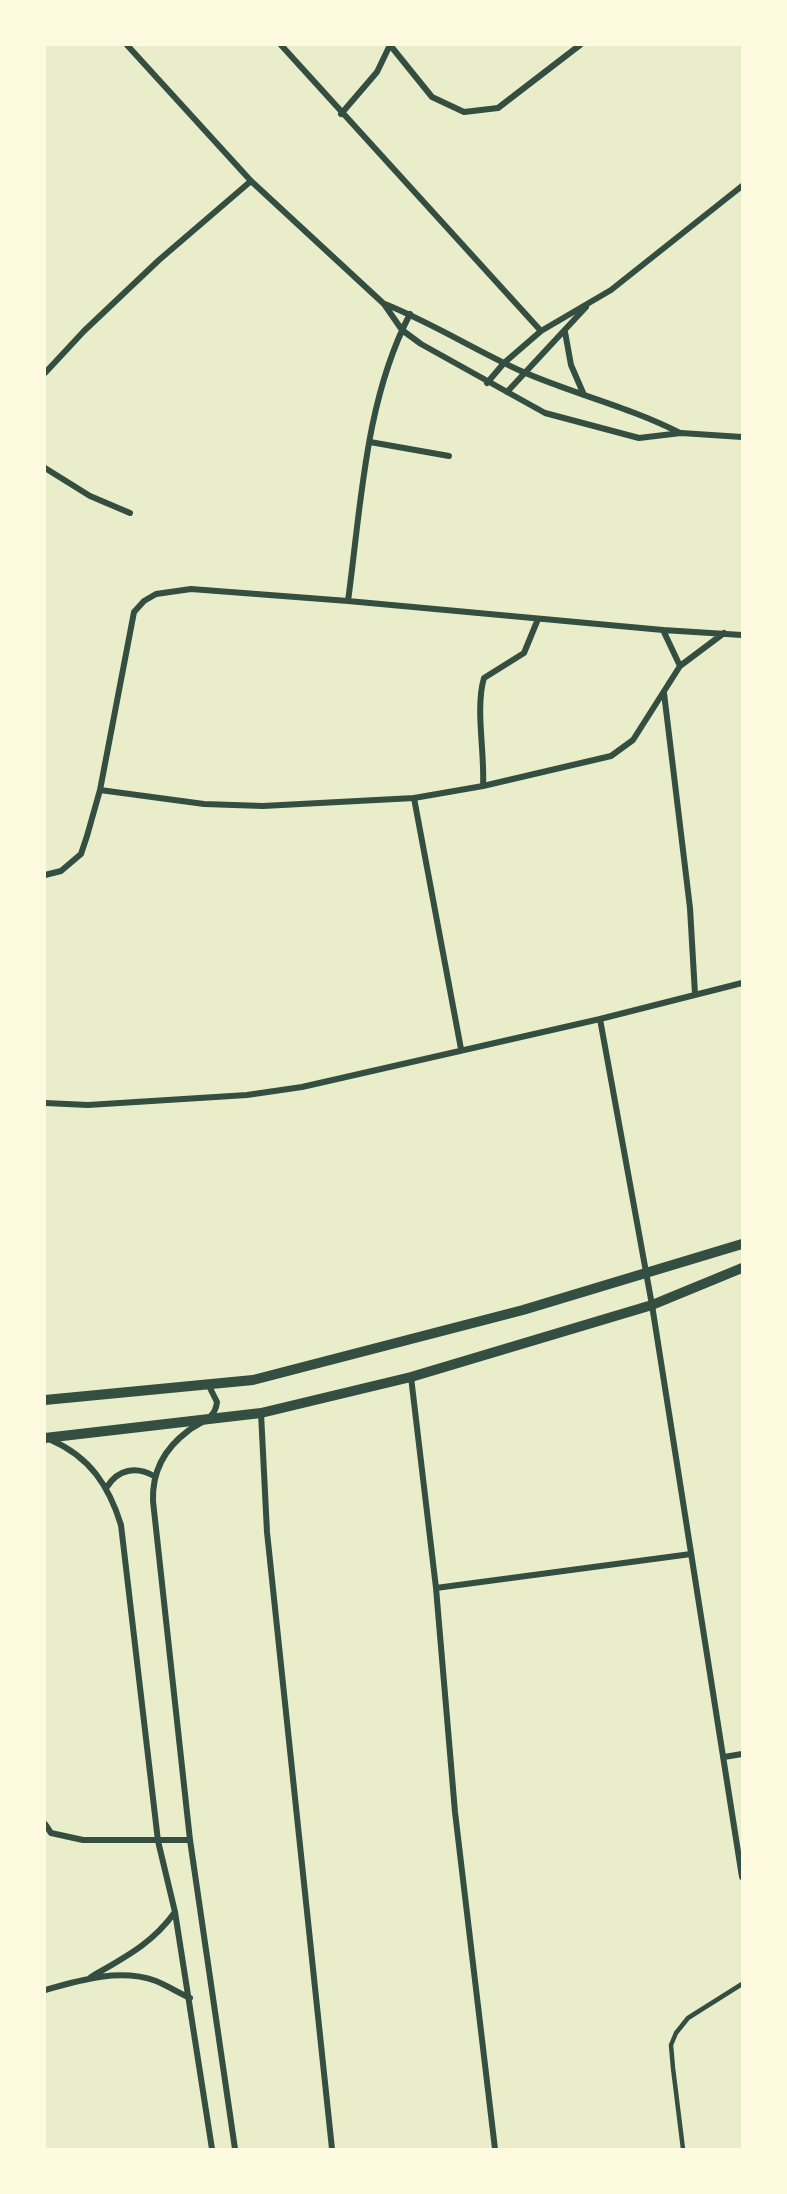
<!DOCTYPE html>
<style>
body{margin:0}
#map{position:relative;width:787px;height:2194px;overflow:hidden;background:#e9edc9;font-family:Bitter,serif}
canvas{display:block}
.frame{position:absolute;inset:0;border:46px solid #fefae0;pointer-events:none}
</style>
<div id="map">
<canvas width="787" height="2194"></canvas>
<div class="frame"></div>
</div>
<script>
const g = document.querySelector('canvas').getContext('2d');
g.lineJoin = 'round';
function trace(path, color, width, dash) { g.strokeStyle = color; g.lineWidth = width; g.lineCap = dash ? 'butt' : 'round'; g.setLineDash(dash || []); g.stroke(path); }
trace(new Path2D(`
 M683,2149L673,2068L671,2045L676,2033L688,2018L742,1984`), '#344e41', 4.5);
trace(new Path2D(`
 M127,45L251,181L384,304L402,330L421,344L545,413L639,438L681,433L742,437
 M281,45L541,331
 M390,45L432,97L464,112L498,108L580,45
 M341,114L377,72L390,45
 M385,304C432,323 475,350 521,371C573,394 630,407 680,433
 M565,332L571,365L584,395
 M45,373L84,331L159,260L251,181
 M487,383L504,363L541,331L611,290L742,186
 M507,392L586,307
 M370,442L449,456
 M45,468L90,496L130,513
 M348,601C361,506 365,400 410,314
 M663,630L680,666
 M664,693L690,908L695,994
 M483,786C485,753 475,708 484,678L524,653L538,619
 M100,790L204,804L263,806L414,798L483,786L611,756L633,740L680,666L724,633
 M414,798L461,1049
 M45,875L61,871L81,854L87,836L100,790L134,612L144,601L156,594L191,589L348,601L663,630L742,635
 M600,1019L742,983
 M45,1103L88,1105L247,1095L302,1087L600,1019L652,1305L742,1877
 M411,1377L436,1588L455,1812L495,2149
 M209,1386L217,1402C215,1420 201,1421 188,1431C165,1448 152,1471 153,1501L190,1840L235,2149
 M261,1413L267,1532L332,2149
 M51,1440C90,1457 109,1486 121,1525L158,1841L175,1912L212,2149
 M107,1487C118,1469 136,1466 154,1476
 M436,1588L691,1554
 M724,1757L742,1754
 M45,1824L51,1833L83,1840H190
 M91,1977C125,1957 152,1944 175,1912
 M45,1990C80,1980 120,1968 156,1981C168,1986 179,1993 190,1998`), '#344e41', 6);
trace(new Path2D(`
 M45,1400L253,1380L523,1310L742,1244
 M45,1438L261,1413L411,1377L652,1305L742,1268`), '#344e41', 10);
</script>
